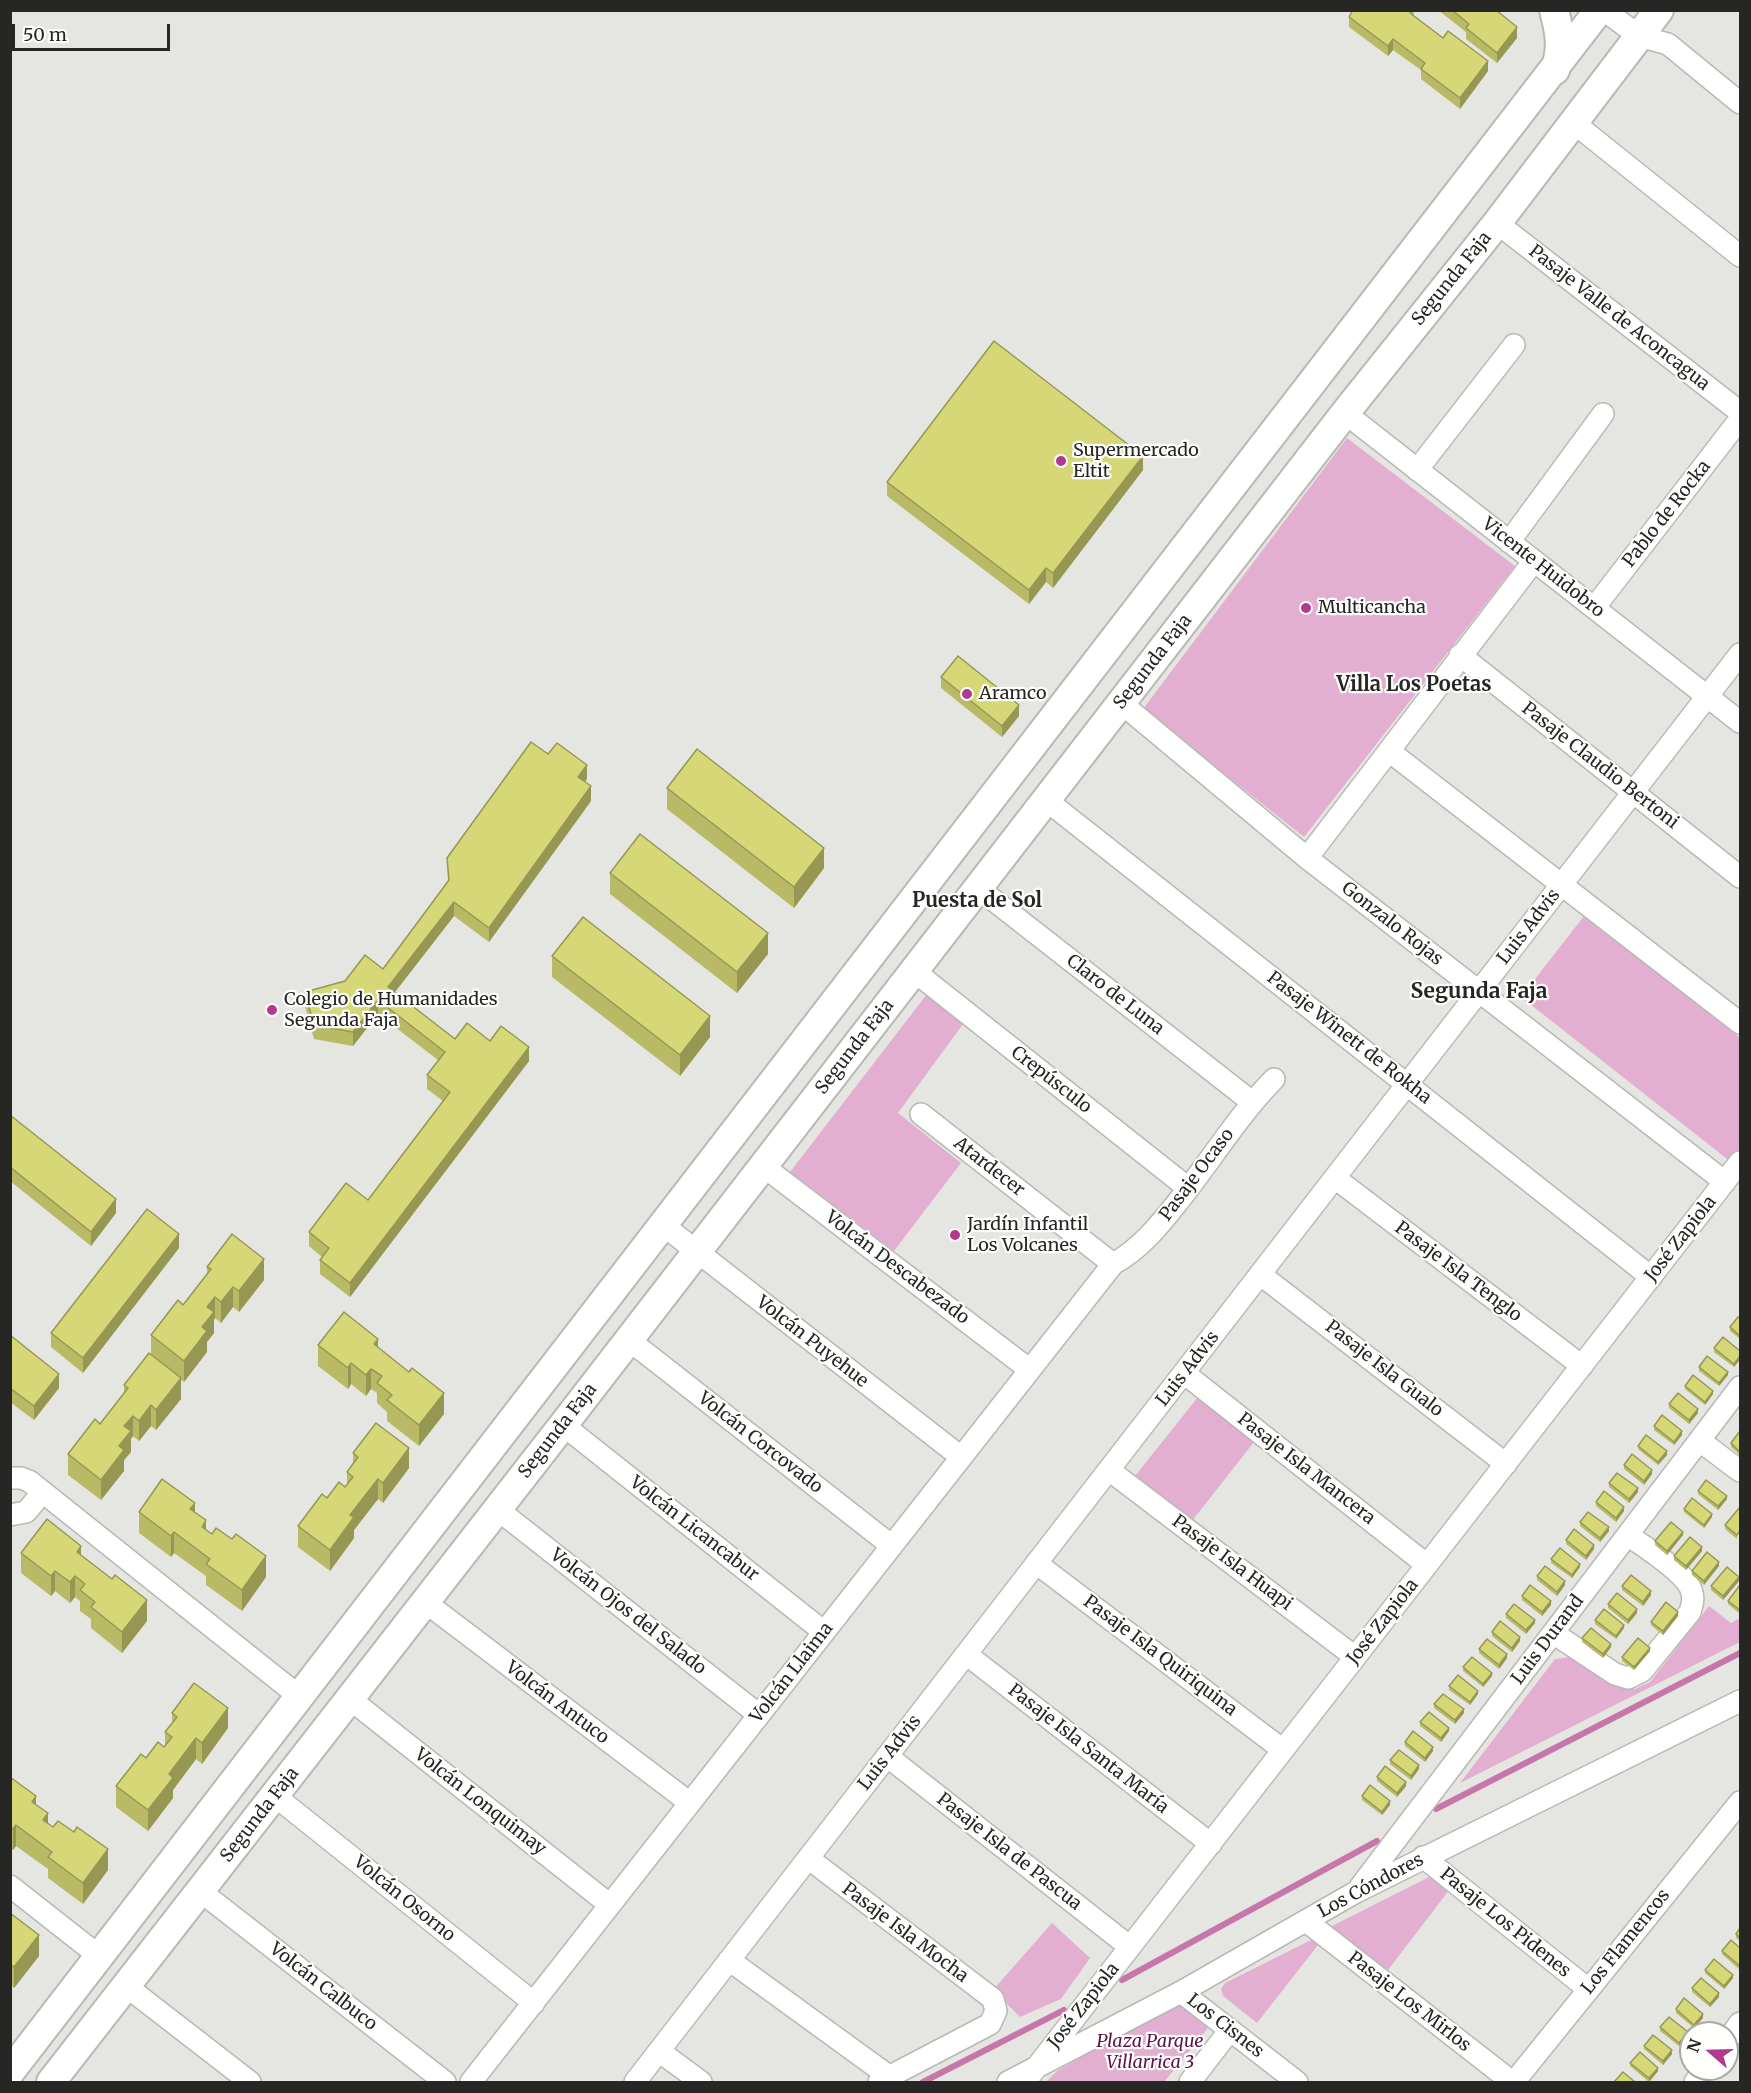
<!DOCTYPE html>
<meta charset="utf-8">
<style>
body{margin:0}
#map{position:relative;width:1751px;height:2093px;overflow:hidden;background:#e5e6e1;font-family:Merriweather,serif}
canvas{display:block}
.frame{position:absolute;inset:0;border:12px solid #262625;pointer-events:none}
.north{position:absolute;left:1679px;top:2021px;width:60px;height:60px;box-sizing:border-box;background:#fffffe;border:2px solid #a8a8a7;border-radius:50%;rotate:290deg;font-size:16px;font-weight:700;line-height:24px;text-align:center;color:#262625}
.north::after{content:'';display:block;margin:auto;width:21px;height:27px;background:#b1398f;clip-path:polygon(50% 0,100% 100%,50% 72%,0 100%)}
.scale{position:absolute;left:12px;top:24px;width:158px;height:27px;box-sizing:border-box;border:3px solid #262625;border-top:0;padding-left:8px;font-size:18px;line-height:21px;white-space:nowrap;color:#262625;-webkit-text-stroke:4px #fffffe;paint-order:stroke}
</style>
<div id="map">
<canvas width="1751" height="2093"></canvas>
<div class="frame"></div>
<div class="north">N</div>
<div class="scale">50 m</div>
</div>
<script>
const g = document.querySelector('canvas').getContext('2d');
g.lineJoin = 'round';
function fillPath(path, color) { g.fillStyle = color; g.fill(path, 'evenodd'); }
function trace(path, color, width, dash) { g.strokeStyle = color; g.lineWidth = width; g.lineCap = dash ? 'butt' : 'round'; g.setLineDash(dash || []); g.stroke(path); }
function write(font, color, halo, rows, align = 'center') {
  g.font = font + ' Merriweather,serif'; g.lineWidth = 4.5; g.setLineDash([]); g.textBaseline = 'middle'; g.strokeStyle = halo; g.fillStyle = color; for (const [text, x, y, turn = 0] of rows) {
    g.save(); g.translate(x, y); g.rotate((+turn || 0) * Math.PI / 180); g.textAlign = isNaN(turn) ? turn : align; if (halo) g.strokeText(text, 0, 0); g.fillText(text, 0, 0); g.restore();
  }
}
fillPath(new Path2D(`
 M1347,438L1515,566L1304,837L1143,709Z
 M1584,916L1740,1038V1149L1731,1162L1521,997Z
 M927,994L963,1024L898,1113L961,1163L894,1251L790,1172Z
 M1198,1397L1254,1442L1192,1521L1135,1476Z
 M1709,1606L1731,1623L1740,1618V1642L1460,1783L1555,1659L1569,1657L1619,1685L1635,1689L1650,1682Z
 M1433,1875L1450,1889L1388,1970L1330,1927Z
 M1052,1923L1090,1958L1061,1999L1020,2017L993,1990Z
 M1311,1940L1318,1945L1257,2023L1223,1996L1221,1989L1225,1983Z
 M1177,2003L1208,2028L1164,2082H1046L1057,2071Z`), '#e3afd0');
trace(new Path2D(`
 M1436,1809L1740,1653
 M1122,1980L1377,1841
 M923,2082L1064,2010`), '#c776ab', 6);
const minor = new Path2D(`
 M1604,10L1639,36L1668,44L1740,103
 M1574,123L1740,256
 M1497,223L1740,412
 M1345,413L1740,722
 M1417,470L1514,345
 M1509,542L1603,414
 M1594,608L1740,419
 M1460,655L1740,877
 M1121,703L1307,858L1725,1182
 M1389,751L1740,1023
 M1046,800L1651,1277
 M1307,858L1534,561
 M978,888L1252,1102
 M914,971L1188,1188
 M921,1114L1113,1264
 M763,1166L1030,1370
 M1335,1178L1582,1366
 M663,1225L961,1457
 M1261,1275L1506,1464
 M629,1340L892,1546
 M1184,1373L1427,1565
 M563,1425L824,1632
 M1700,1441L1740,1471
 M1109,1470L1355,1657
 M10,1478H21L29,1481L300,1697
 M497,1509L759,1715
 M10,1515L26,1512L43,1492
 M1036,1563L1283,1750
 M425,1602L690,1803
 M1553,1633L1615,1674L1628,1678L1642,1671L1690,1612C1692,1605 1694,1600 1692,1593C1689,1574 1644,1547 1628,1535
 M966,1654L1211,1844
 M350,1699L610,1905
 M887,1756L1130,1947
 M275,1796L534,2003
 M1423,1857L1588,1989
 M808,1858L993,1999L996,2011L990,2024L879,2082
 M10,1886L99,1956
 M1360,1887L1740,1387
 M200,1891L445,2082
 M1306,1921L1512,2082
 M729,1960L890,2077
 M126,1986L250,2082
 M1181,1992L1297,2082
 M1727,2041L1740,2023
 M659,2051L701,2082
 M471,2082L1113,1264C1140,1249 1158,1227 1177,1203C1210,1162 1237,1117 1274,1079
 M635,2082L1740,654
 M1008,2082L1181,1992L1356,1892L1740,1701
 M1025,2082L1740,1162
 M1190,2082L1230,2030
 M1514,2082L1740,1802
 M1695,2082L1705,2069`);
const secondary = new Path2D(`
 M1554,10C1560,33 1563,48 1555,70
 M10,2072L1599,10
 M51,2082L563,1425L1345,413L1497,223L1659,10`);
trace(minor, '#b8b8b4', 24);
trace(secondary, '#b8b8b4', 32);
trace(minor, '#fff', 21);
trace(secondary, '#fff', 28);
fillPath(new Path2D(`
 M1414,10V16L1488,71L1460,109L1421,79V70L1393,50L1388,56L1349,27V17Z
 M1438,10H1496L1517,38L1497,63L1466,39V32Z
 M1143,470L1053,588L1046,582L1029,604L887,496V482Z
 M941,677L1019,716L1002,737L941,688Z
 M548,754L587,779L585,782L591,801L489,942L454,916L395,992L455,1039L490,1041L529,1061L350,1297L320,1274V1260L322,1257L309,1246V1232L368,1200L443,1101L427,1089V1075L438,1060L378,1014L353,1046L314,1039L305,1006V992L345,981L383,969L448,882L447,858Z
 M667,788L824,868L794,908L667,809Z
 M610,873L768,954L737,993L610,894Z
 M552,956L710,1037L680,1076L552,977Z
 M10,1115L116,1213L91,1246L10,1181Z
 M179,1248L83,1373L51,1347V1333Z
 M207,1267L264,1280L239,1312L233,1307L221,1323L215,1318L214,1320V1333L207,1342V1352L184,1382L181,1380V1399L156,1430L151,1426L139,1441L133,1436L131,1439V1452L124,1460V1471L101,1500L68,1475V1454L100,1424L124,1393V1385L151,1354V1335L183,1305L207,1274Z
 M1740,1318V1339L1730,1331V1327Z
 M10,1335L59,1388L34,1420L10,1402Z
 M318,1345L378,1347L444,1414L419,1446L387,1421V1412L377,1403V1393L371,1389L366,1396L351,1384L348,1389L318,1366Z
 M1714,1348L1740,1351L1734,1367L1714,1352Z
 M1699,1367L1728,1375L1719,1386L1699,1371Z
 M1685,1386L1713,1394L1705,1405L1685,1389Z
 M1669,1404L1698,1413L1689,1424L1669,1408Z
 M1654,1426L1682,1435L1674,1445L1654,1430Z
 M1740,1431V1455L1731,1447V1443Z
 M1638,1446L1667,1455L1658,1465L1638,1449Z
 M353,1453L409,1468L383,1503L378,1499L354,1530V1538L330,1571L298,1547V1526L327,1498L345,1487L347,1485V1472L353,1463Z
 M1624,1465L1652,1474L1644,1485L1624,1469Z
 M1609,1483L1638,1492L1629,1503L1609,1487Z
 M1698,1491L1727,1499L1718,1510L1698,1494Z
 M1596,1502L1624,1511L1616,1522L1596,1506Z
 M1740,1507L1737,1539L1725,1529V1525Z
 M1684,1509L1712,1517L1704,1528L1684,1512Z
 M139,1512H195L206,1530L266,1577L242,1611L206,1585V1576L174,1553L171,1557L139,1533Z
 M1580,1522L1609,1531L1600,1542L1580,1526Z
 M1683,1535L1667,1555L1655,1545V1541Z
 M1566,1540L1594,1549L1586,1560L1566,1544Z
 M1702,1551L1686,1570L1674,1560V1556Z
 M21,1553L81,1555L147,1621L122,1653L91,1628V1619L80,1611V1601L75,1597L70,1603L55,1591L51,1596L21,1573Z
 M1551,1559L1580,1567L1572,1578L1551,1563Z
 M1719,1566L1704,1585L1692,1575V1571Z
 M1537,1576L1565,1585L1557,1596L1537,1580Z
 M1739,1581L1723,1600L1711,1590V1586Z
 M1740,1585V1614L1728,1604V1601Z
 M1622,1586L1651,1595L1643,1606L1622,1590Z
 M1522,1596L1551,1605L1542,1616L1522,1600Z
 M1608,1604L1637,1613L1628,1624L1608,1608Z
 M1506,1614L1535,1623L1526,1634L1506,1618Z
 M1678,1616L1663,1635L1651,1625V1622Z
 M1595,1620L1624,1628L1616,1639L1595,1624Z
 M1492,1632L1520,1641L1512,1652L1492,1636Z
 M1582,1638L1611,1647L1603,1658L1582,1642Z
 M1479,1649L1507,1658L1499,1669L1479,1653Z
 M1650,1651L1634,1670L1622,1661V1657Z
 M1463,1667L1492,1676L1483,1687L1463,1671Z
 M1449,1686L1478,1694L1470,1705L1449,1690Z
 M1434,1704L1464,1713L1455,1724L1434,1708Z
 M172,1713L228,1728L202,1764L196,1759L173,1790V1798L148,1831L116,1807V1786L146,1758L164,1747L165,1745V1732L172,1723Z
 M1420,1722L1449,1731L1441,1742L1420,1726Z
 M1405,1742L1433,1751L1425,1762L1405,1746Z
 M1390,1760L1419,1769L1411,1780L1390,1764Z
 M10,1777L36,1805L48,1823L108,1870L83,1904L48,1878V1869L16,1846L13,1850L10,1848Z
 M1377,1777L1406,1786L1397,1797L1377,1781Z
 M1362,1796L1390,1805L1382,1815L1362,1800Z
 M10,1913L39,1956L14,1988L10,1984Z
 M1740,1928V1941L1736,1938V1934Z
 M1740,1948V1970L1722,1954V1951Z
 M1705,1970L1733,1978L1724,1989L1705,1973Z
 M1692,1988L1719,1997L1710,2007L1692,1992Z
 M1676,2009L1703,2018L1694,2028L1676,2013Z
 M1660,2027L1688,2036L1679,2046L1660,2031Z
 M1644,2046L1672,2054L1663,2065L1644,2049Z
 M1630,2063L1658,2071L1649,2082L1630,2066Z`), '#b8ba66');
fillPath(new Path2D(`
 M1517,27V38L1497,63V53Z
 M1393,39V50L1388,56V46Z
 M1488,61V71L1460,109V98Z
 M1143,456V470L1053,588V573Z
 M1046,568V582L1029,604V590Z
 M1019,705V716L1002,737V726Z
 M587,765V779L578,791V777Z
 M591,786V801L489,942V928Z
 M824,848V868L794,908V887Z
 M454,902V916L388,1001V987Z
 M768,933V954L737,993V972Z
 M378,1000V1014L353,1046V1032Z
 M710,1016V1037L680,1076V1055Z
 M529,1047V1061L350,1297V1283Z
 M116,1199V1213L91,1246V1232Z
 M179,1234V1248L83,1373V1358Z
 M264,1259V1280L239,1312V1291Z
 M233,1287V1307L221,1323V1302Z
 M215,1297V1318L214,1320V1333L207,1342V1352L184,1382V1361L202,1327L207,1307Z
 M378,1339V1359L374,1344Z
 M1740,1356V1360L1734,1367V1364Z
 M351,1363V1384L348,1389V1368Z
 M371,1369V1389L366,1396V1375Z
 M1728,1372V1375L1719,1386V1383Z
 M59,1374V1388L34,1420V1406Z
 M181,1378V1399L156,1430V1410Z
 M1713,1391V1394L1705,1405V1402Z
 M444,1393V1414L419,1446V1425Z
 M151,1405V1426L139,1441V1421Z
 M1698,1409V1413L1689,1424V1420Z
 M133,1416V1436L131,1439V1452L124,1460V1471L101,1500V1480L119,1446L124,1426Z
 M1682,1431V1435L1674,1445V1442Z
 M409,1448V1468L383,1503V1483Z
 M1667,1451V1455L1658,1465V1462Z
 M1652,1470V1474L1644,1485V1481Z
 M378,1479V1499L354,1530V1538L330,1571V1550L350,1515Z
 M1638,1488V1492L1629,1503V1499Z
 M1727,1496V1499L1718,1510V1506Z
 M195,1503V1524L190,1509Z
 M1624,1507V1511L1616,1522V1518Z
 M1712,1514V1517L1704,1528V1525Z
 M206,1520V1541L202,1527Z
 M1609,1527V1531L1600,1542V1538Z
 M174,1532V1553L171,1557V1536Z
 M1683,1532V1535L1667,1555V1551Z
 M1594,1545V1549L1586,1560V1556Z
 M81,1546V1567L77,1552Z
 M1702,1547V1551L1686,1570V1566Z
 M266,1556V1577L242,1611V1590Z
 M1719,1562V1566L1704,1585V1581Z
 M1580,1564V1567L1572,1578V1575Z
 M55,1571V1591L51,1596V1576Z
 M75,1576V1597L70,1603V1582Z
 M1739,1577V1581L1723,1600V1596Z
 M1565,1581V1585L1557,1596V1592Z
 M1651,1591V1595L1643,1606V1602Z
 M147,1600V1621L122,1653V1632Z
 M1551,1601V1605L1542,1616V1612Z
 M1637,1609V1613L1628,1624V1620Z
 M1678,1612V1616L1663,1635V1631Z
 M1535,1620V1623L1526,1634V1630Z
 M1624,1625V1628L1616,1639V1636Z
 M1520,1637V1641L1512,1652V1648Z
 M1611,1644V1647L1603,1658V1654Z
 M1650,1648V1651L1634,1670V1667Z
 M1507,1654V1658L1499,1669V1665Z
 M1492,1673V1676L1483,1687V1684Z
 M1478,1691V1694L1470,1705V1702Z
 M228,1708V1728L202,1764V1743Z
 M1464,1709V1713L1455,1724V1720Z
 M1449,1728V1731L1441,1742V1738Z
 M196,1738V1759L173,1790V1798L148,1831V1810L169,1774Z
 M1433,1747V1751L1425,1762V1758Z
 M1419,1765V1769L1411,1780V1776Z
 M1406,1782V1786L1397,1797V1793Z
 M36,1796V1817L32,1802Z
 M1390,1801V1805L1382,1815V1812Z
 M48,1813V1834L43,1820Z
 M16,1825V1846L13,1850V1829Z
 M108,1849V1870L83,1904V1883Z
 M39,1935V1956L14,1988V1967Z
 M1733,1975V1978L1724,1989V1986Z
 M1719,1993V1997L1710,2007V2004Z
 M1703,2014V2018L1694,2028V2025Z
 M1688,2032V2036L1679,2046V2043Z
 M1672,2050V2054L1663,2065V2061Z
 M1658,2068V2071L1649,2082V2078Z`), '#969753');
const building = new Path2D(`
 M1353,10H1412L1410,13L1443,38L1448,31L1488,61L1460,98L1421,69L1425,63L1393,39L1388,46L1349,17Z
 M1452,10H1496L1517,27L1497,53L1466,28L1469,24Z
 M994,341L1143,456L1053,573L1046,568L1029,590L887,482Z
 M958,656L1019,705L1002,726L941,677Z
 M531,742L548,754L557,743L587,765L578,777L591,786L489,928L454,902L388,987L455,1039L467,1023L490,1041L501,1026L529,1047L350,1283L320,1260L329,1248L309,1232L346,1183L368,1200L450,1092L427,1075L445,1052L378,1000L353,1032L314,1025L305,992L345,981L365,955L383,969L449,880L447,858Z
 M697,749L824,848L794,887L667,788Z
 M640,834L768,933L737,972L610,873Z
 M583,917L710,1016L680,1055L552,956Z
 M10,1115L116,1199L91,1232L10,1167Z
 M147,1209L179,1234L83,1358L51,1333Z
 M232,1234L264,1259L239,1291L233,1287L221,1302L215,1297L207,1307L214,1312L202,1327L207,1331L184,1361L151,1335L178,1300L183,1305L211,1269L207,1267Z
 M344,1312L378,1339L374,1344L409,1372L412,1368L444,1393L419,1425L387,1400L392,1395L377,1383L382,1376L371,1369L366,1375L351,1363L348,1368L318,1345Z
 M1738,1317L1740,1318V1336L1730,1327Z
 M10,1335L59,1374L34,1406L10,1388Z
 M1723,1337L1740,1351V1356L1734,1364L1714,1348Z
 M149,1353L181,1378L156,1410L151,1405L139,1421L133,1416L124,1426L131,1431L119,1446L124,1450L101,1480L68,1454L95,1419L100,1424L128,1388L124,1385Z
 M1707,1356L1728,1372L1719,1383L1699,1367Z
 M1693,1375L1713,1391L1705,1402L1685,1386Z
 M1678,1393L1698,1409L1689,1420L1669,1404Z
 M1662,1415L1682,1431L1674,1442L1654,1426Z
 M376,1423L409,1448L383,1483L378,1479L350,1515L354,1517L330,1550L298,1526L322,1494L327,1498L339,1482L345,1487L353,1477L347,1472L358,1457L353,1453Z
 M1740,1431V1452L1731,1443Z
 M1646,1435L1667,1451L1658,1462L1638,1446Z
 M1632,1454L1652,1470L1644,1481L1624,1465Z
 M1617,1473L1638,1488L1629,1499L1609,1483Z
 M162,1479L195,1503L190,1509L206,1520L202,1527L212,1534L216,1528L232,1539L236,1534L266,1556L242,1590L206,1564L210,1559L174,1532L171,1536L139,1512Z
 M1706,1480L1727,1496L1718,1506L1698,1491Z
 M1604,1491L1624,1507L1616,1518L1596,1502Z
 M1692,1498L1712,1514L1704,1525L1684,1509Z
 M1740,1507V1531L1737,1535L1725,1525Z
 M1588,1512L1609,1527L1600,1538L1580,1522Z
 M47,1519L81,1546L77,1552L112,1579L115,1575L147,1600L122,1632L91,1607L95,1602L80,1590L85,1584L75,1576L70,1582L55,1571L51,1576L21,1553Z
 M1671,1522L1683,1532L1667,1551L1655,1541Z
 M1574,1529L1594,1545L1586,1556L1566,1540Z
 M1690,1537L1702,1547L1686,1566L1674,1556Z
 M1560,1548L1580,1564L1572,1575L1551,1559Z
 M1707,1552L1719,1562L1704,1581L1692,1571Z
 M1545,1566L1565,1581L1557,1592L1537,1576Z
 M1727,1567L1739,1577L1723,1596L1711,1586Z
 M1631,1575L1651,1591L1643,1602L1622,1586Z
 M1530,1585L1551,1601L1542,1612L1522,1596Z
 M1740,1585V1610L1728,1601Z
 M1617,1593L1637,1609L1628,1620L1608,1604Z
 M1666,1602L1678,1612L1663,1631L1651,1622Z
 M1514,1604L1535,1620L1526,1630L1506,1614Z
 M1604,1609L1624,1625L1616,1636L1595,1620Z
 M1500,1621L1520,1637L1512,1648L1492,1632Z
 M1591,1628L1611,1644L1603,1654L1582,1638Z
 M1638,1638L1650,1648L1634,1667L1622,1657Z
 M1487,1639L1507,1654L1499,1665L1479,1649Z
 M1472,1657L1492,1673L1483,1684L1463,1667Z
 M1458,1675L1478,1691L1470,1702L1449,1686Z
 M194,1683L228,1708L202,1743L196,1738L169,1774L173,1778L148,1810L116,1786L141,1754L146,1758L158,1742L164,1747L172,1737L165,1732L177,1717L172,1713Z
 M1443,1694L1464,1709L1455,1720L1434,1704Z
 M1429,1712L1449,1728L1441,1738L1420,1722Z
 M1413,1731L1433,1747L1425,1758L1405,1742Z
 M1399,1750L1419,1765L1411,1776L1390,1760Z
 M1385,1766L1406,1782L1397,1793L1377,1777Z
 M10,1777L36,1796L32,1802L48,1813L43,1820L53,1827L58,1821L74,1832L77,1827L108,1849L83,1883L48,1857L52,1852L16,1825L13,1829L10,1827Z
 M1370,1785L1390,1801L1382,1812L1362,1796Z
 M10,1913L39,1935L14,1967L10,1964Z
 M1740,1928V1938L1736,1934Z
 M1731,1940L1740,1948V1966L1722,1951Z
 M1714,1959L1733,1975L1724,1986L1705,1970Z
 M1701,1978L1719,1993L1710,2004L1692,1988Z
 M1684,1998L1703,2014L1694,2025L1676,2009Z
 M1669,2017L1688,2032L1679,2043L1660,2027Z
 M1653,2035L1672,2050L1663,2061L1644,2046Z
 M1640,2052L1658,2068L1649,2078L1630,2063Z
 M1623,2072L1635,2082H1614Z`);
fillPath(building, '#d6d877');
trace(building, '#969753', 1.5);
for (const [x, y, r, color] of [
 [1061,461,6,"#b1398f"],
 [1306,608,6,"#b1398f"],
 [967,694,6,"#b1398f"],
 [272,1010,6,"#b1398f"],
 [955,1235,6,"#b1398f"]
]) { const dot = new Path2D(); dot.arc(x, y, r, 0, 2 * Math.PI); g.fillStyle = color; g.fill(dot); trace(dot, '#fffffe', 2); }
write('18px', '#262625', '#fffffe', [
 ["Segunda Faja",1452,279,-51],
 ["Pasaje Valle de Aconcagua",1619,318,38],
 ["Pablo de Rocka",1667,514,-52],
 ["Vicente Huidobro",1543,568,38],
 ["Segunda Faja",1153,662,-52],
 ["Pasaje Claudio Bertoni",1600,766,38],
 ["Gonzalo Rojas",1392,924,38],
 ["Luis Advis",1529,927,-52],
 ["Claro de Luna",1115,995,38],
 ["Pasaje Winett de Rokha",1349,1038,38],
 ["Segunda Faja",855,1047,-52],
 ["Crepúsculo",1051,1080,38],
 ["Atardecer",989,1167,38],
 ["Pasaje Ocaso",1197,1175,-53],
 ["José Zapiola",1681,1239,-52],
 ["Volcán Descabezado",897,1268,37],
 ["Pasaje Isla Tenglo",1458,1272,37],
 ["Volcán Puyehue",812,1342,38],
 ["Luis Advis",1188,1369,-52],
 ["Pasaje Isla Gualo",1384,1369,38],
 ["Segunda Faja",558,1431,-52],
 ["Volcán Corcovado",760,1443,38],
 ["Pasaje Isla Mancera",1306,1469,38],
 ["Volcán Licancabur",694,1529,38],
 ["Pasaje Isla Huapi",1232,1563,37],
 ["Volcán Ojos del Salado",628,1612,38],
 ["José Zapiola",1383,1622,-52],
 ["Luis Durand",1548,1640,-53],
 ["Pasaje Isla Quiriquina",1160,1656,37],
 ["Volcán Llaima",792,1673,-52],
 ["Volcán Antuco",557,1703,37],
 ["Pasaje Isla Santa María",1088,1749,38],
 ["Luis Advis",890,1753,-52],
 ["Volcán Lonquimay",480,1802,38],
 ["Segunda Faja",260,1815,-52],
 ["Pasaje Isla de Pascua",1009,1852,38],
 ["Los Cóndores",1371,1886,-28],
 ["Volcán Osorno",404,1899,39],
 ["Pasaje Los Pidenes",1505,1923,39],
 ["Pasaje Isla Mocha",905,1933,37],
 ["Los Flamencos",1626,1942,-51],
 ["Volcán Calbuco",323,1987,38],
 ["Pasaje Los Mirlos",1409,2002,38],
 ["José Zapiola",1084,2006,-52],
 ["Los Cisnes",1225,2026,38]
]);
write('18px', '#262625', '#fffffe', [
 ["Supermercado",1073,451],
 ["Eltit",1073,472],
 ["Multicancha",1318,608],
 ["Aramco",979,694],
 ["Colegio de Humanidades",284,1000],
 ["Segunda Faja",284,1021],
 ["Jardín Infantil",967,1225],
 ["Los Volcanes",967,1246]
], 'left');
write('italic 18px', '#5c1348', '#fffffe', [
 ["Plaza Parque",1150,2042],
 ["Villarrica 3",1150,2063]
]);
write('bold 20px', '#262625', '#fffffe', [
 ["Villa Los Poetas",1414,685],
 ["Puesta de Sol",977,901]
]);
write('bold 21px', '#262625', '#fffffe', [
 ["Segunda Faja",1479,992]
]);
</script>
